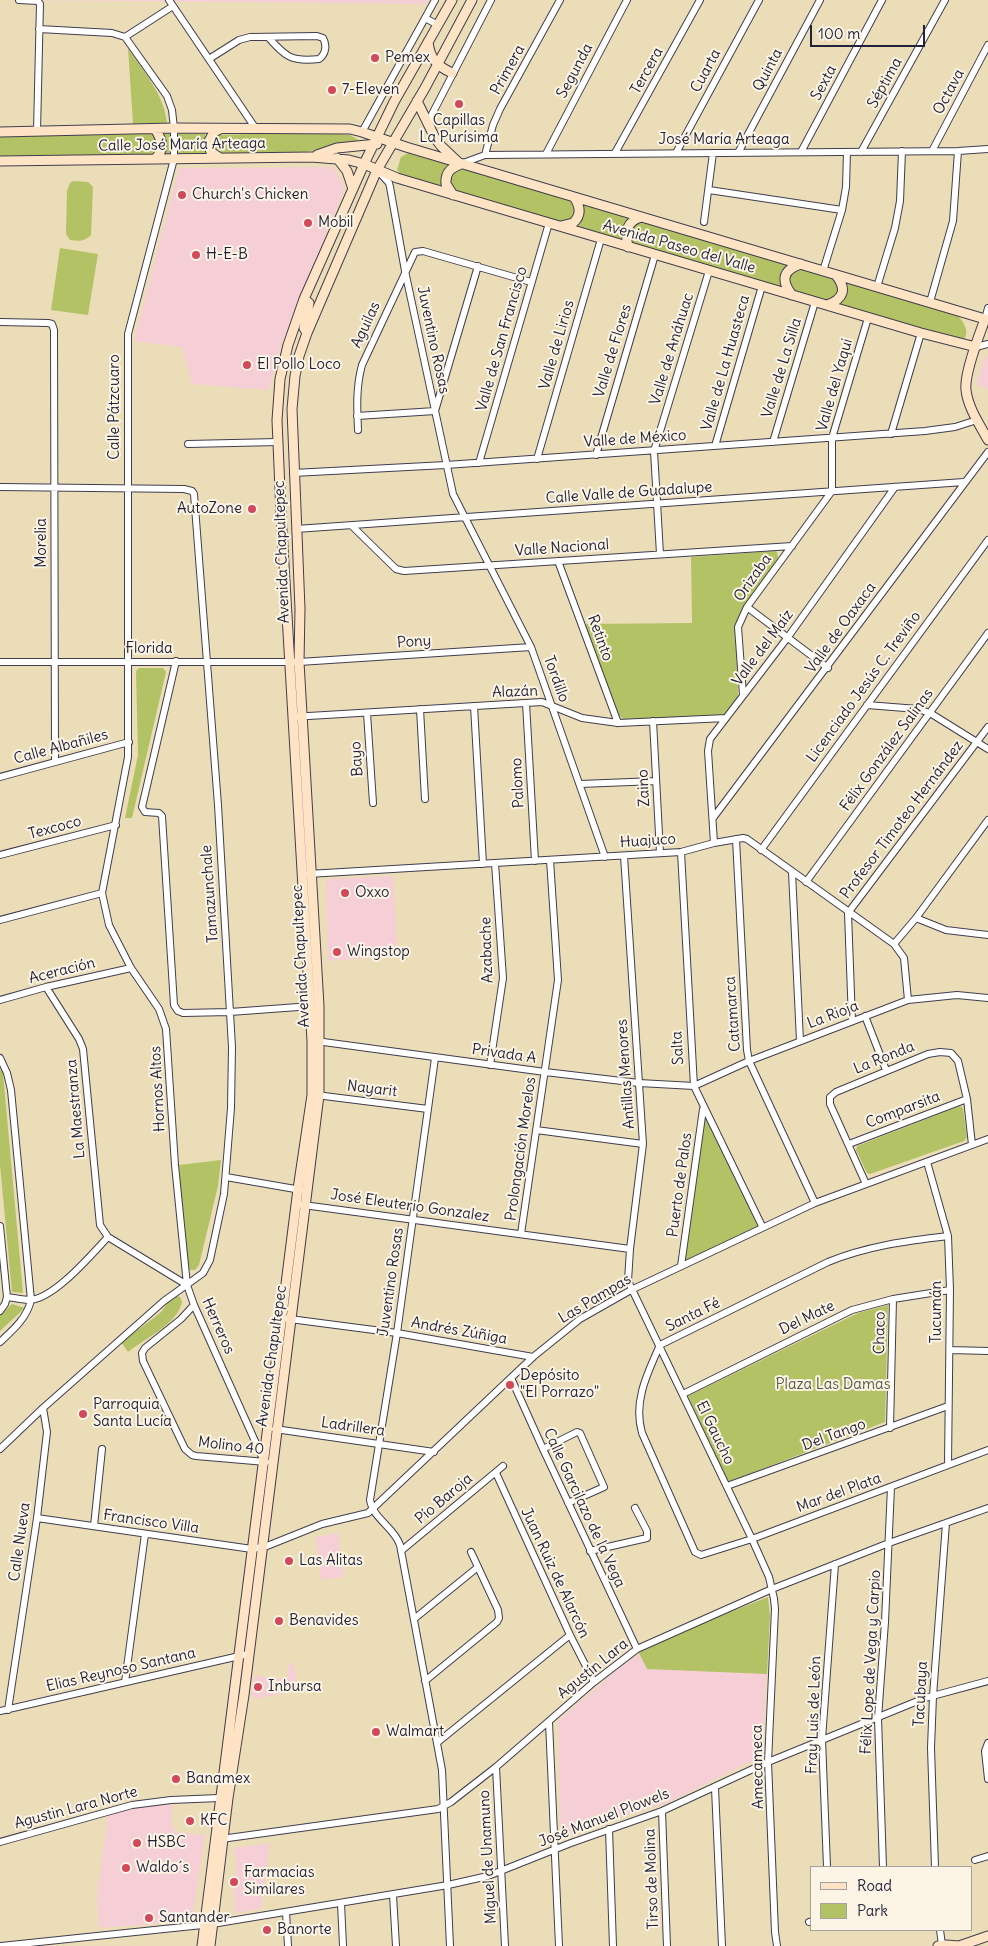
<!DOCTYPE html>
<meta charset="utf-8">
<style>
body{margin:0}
#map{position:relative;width:988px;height:1946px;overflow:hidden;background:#ecddb9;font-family:Delius,sans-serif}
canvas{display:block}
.legend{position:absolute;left:810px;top:1866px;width:162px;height:65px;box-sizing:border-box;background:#fcf5e5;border:1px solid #a5a1a1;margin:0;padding:6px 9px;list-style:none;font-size:15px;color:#22223b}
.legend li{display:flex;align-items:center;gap:10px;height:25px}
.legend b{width:25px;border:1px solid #a5a1a1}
.scale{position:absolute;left:810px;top:25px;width:115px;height:22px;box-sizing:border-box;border:2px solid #22223b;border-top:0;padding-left:6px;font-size:15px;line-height:18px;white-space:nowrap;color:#22223b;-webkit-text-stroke:4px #fcf5e5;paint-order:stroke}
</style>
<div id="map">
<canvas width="988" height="1946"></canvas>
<ul class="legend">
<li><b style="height:6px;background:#fee4c5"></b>Road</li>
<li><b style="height:14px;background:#b3c265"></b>Park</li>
</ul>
<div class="scale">100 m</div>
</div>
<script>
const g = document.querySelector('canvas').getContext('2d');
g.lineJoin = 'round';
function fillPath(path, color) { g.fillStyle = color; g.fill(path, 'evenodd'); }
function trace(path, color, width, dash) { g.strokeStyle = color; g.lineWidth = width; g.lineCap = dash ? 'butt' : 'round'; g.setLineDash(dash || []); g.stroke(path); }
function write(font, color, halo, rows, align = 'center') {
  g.font = font + ' Delius,sans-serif'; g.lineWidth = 4; g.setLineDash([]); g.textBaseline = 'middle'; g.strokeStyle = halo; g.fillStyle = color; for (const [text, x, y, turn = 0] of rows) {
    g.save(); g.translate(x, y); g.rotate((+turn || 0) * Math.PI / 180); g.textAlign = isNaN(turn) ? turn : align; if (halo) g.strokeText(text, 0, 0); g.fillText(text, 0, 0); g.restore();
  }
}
fillPath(new Path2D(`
 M23,0H428L425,4Z
 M333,167L345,188L281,345L269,390L192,384L182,347L134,341L179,168Z
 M985,356L988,357V389L976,385Z
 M393,876L398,956L328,961L326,879Z
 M338,1533L344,1577L321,1580L316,1537Z
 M768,1597L770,1616L762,1756L669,1802L561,1836L558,1721L618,1669L642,1652Z
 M293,1662L299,1690L256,1699L251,1695L254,1676L287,1679L289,1664Z
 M144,1805H173L171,1822L173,1829L177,1832L205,1835L192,1921L99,1928L97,1896L108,1815Z
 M270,1843L261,1909L234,1913L235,1899L230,1877L235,1876L237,1865L233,1848Z`), '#f6cfd6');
fillPath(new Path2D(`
 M128,48C144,72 164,94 167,123L133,124Z
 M318,132L350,135L360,141L358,143L293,154H220C214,149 212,147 213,139L218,135Z
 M145,133L205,134V156L0,159V136Z
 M408,153L955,314C963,319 969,330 965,338L958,340L401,175L397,170L401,157Z
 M73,181L88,182L93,187L91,235C84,242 79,241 70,240L66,234L67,191L70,183Z
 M60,248L98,254L88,315L51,310Z
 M774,551L777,552L778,558L737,621L738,700L725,715L623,719L619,715L584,624L692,623L691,557Z
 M139,668H163L166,672L132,818H125L138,755L136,671Z
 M0,1069L3,1073L23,1293L12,1292L0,1165Z
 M960,1106L963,1108L967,1137L964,1141L870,1174L867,1173L856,1150L857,1146Z
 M703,1108L762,1226L681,1266Z
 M221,1160L218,1186L199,1265L195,1270H190L185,1262L179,1165Z
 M175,1295L180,1297L182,1302C177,1325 145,1338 128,1352L121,1342C134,1332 148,1323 160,1313C165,1308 169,1298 175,1295Z
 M12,1304L25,1308L0,1331V1315Z
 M888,1305L885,1422L728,1482L688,1396L858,1313Z
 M768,1597L770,1616L767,1674L647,1669L637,1649Z`), '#b3c265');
const street = new Path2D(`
 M19,0L38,1L40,4L37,131
 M169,0L256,129
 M425,18L438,25
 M39,29L112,33L125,37L167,96L172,110L174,128V159L128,334V757L102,893L109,925L131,968L159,1009L166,1029L175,1165L187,1285
 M125,37L173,6
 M209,59L239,40L250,37L317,36L323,38C327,45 326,54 319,59C291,62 286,57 268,37
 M428,122L491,0
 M362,132L435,0
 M932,151L988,45
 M801,152L882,0
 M861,152L945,0
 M615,153L700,0
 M676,153L759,0
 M738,153L820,0
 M546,154L627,0
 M485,155L493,125L500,109L560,0
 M463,163L485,155L958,151L988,149
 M379,172L389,183L390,187L405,271L453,494L531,647L605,857
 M709,190L842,210
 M704,222L713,153
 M823,271L842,210L846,187L847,152
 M877,287L895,228L900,201L902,151
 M930,302L953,221L958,151
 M988,308L985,319L988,320
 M0,322L48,323L52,324L54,330L55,761
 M976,347L988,344
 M357,416L435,411L478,266
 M358,430C357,407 356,387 362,365L415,252L423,251L531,282
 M891,434L921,333
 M773,442L815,302
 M188,444L278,442
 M715,446L762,286
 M596,455L655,255
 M537,459L601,239
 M479,463L549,223
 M293,473L446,465L925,431L955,427L977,420
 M0,487L184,489L192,491L194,494L218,805L232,1047L231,1108L224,1194L210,1260L203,1273L164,1301L43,1408L0,1449
 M352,526L396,569L404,571L792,546
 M296,529L964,482
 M660,554L654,451L709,271
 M558,561L618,723
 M747,607L828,668
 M176,661L142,807L145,812L159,813L162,816L174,1005L178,1011L183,1013L230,1012L312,1006
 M0,662H299L531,647
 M743,695L738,627L747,607L832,491V438L868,318
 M526,703L535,861
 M867,705L918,709L930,713L988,749
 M474,706L483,864
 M420,709L425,799
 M367,713L373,803
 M292,717L542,702L582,718L618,723L726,718
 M653,721L660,853
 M0,777L129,742
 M580,784L656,781
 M713,818L988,452
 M736,839L747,1050L749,1061L815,1203
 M714,843L708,751L710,739L788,637L895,487
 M761,850L988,540
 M681,852L694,1086L762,1226
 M0,855L116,825
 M624,856L643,1144L630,1249L628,1281L752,1539L769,1577L774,1599L775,1609L768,1762L775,1932L777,1946
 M792,872L800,1041
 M308,874L681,852L714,843L743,838L747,839L894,944L904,958L908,1000
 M806,882L988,633
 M916,918L946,930L988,935
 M0,920L102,893
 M894,944L916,918L988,820
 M46,987L79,1039L83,1049L100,1225L108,1237L187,1285L194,1305L263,1459
 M0,1000L46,987L131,968
 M865,1016L886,1070
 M852,1021L848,913L988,727
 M316,1041L545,1072L639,1083L694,1086L749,1061L908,1000L957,995L988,998
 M0,1058L7,1073L11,1090L31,1300C27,1318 13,1330 0,1342
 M435,1058L397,1333L370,1500C373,1519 394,1527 400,1545L442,1770L450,1946
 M490,1065L503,978L495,863
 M316,1095L428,1109
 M536,1130L643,1144
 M849,1144L967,1099
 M927,1162L948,1236L950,1290L948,1465
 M226,1177L301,1190
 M866,1184L830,1104V1097L836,1092L928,1054L940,1052L951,1053L958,1061L967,1099L972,1145
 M296,1204L630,1249
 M0,1226L7,1297L5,1304L0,1311
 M521,1234L558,980L550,860
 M948,1236C906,1241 867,1246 828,1262L660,1345C647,1374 633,1402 642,1433L695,1552L701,1555L752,1539L988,1450
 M681,1266L703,1109
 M7,1297C15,1298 23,1300 30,1300C54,1299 91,1255 108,1237
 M194,1305L181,1319L145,1348L142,1353L143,1361L185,1449L192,1455L196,1456L266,1462
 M282,1318L397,1333L533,1357
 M950,1350L988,1351
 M511,1378L543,1449L637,1649
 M683,1394L852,1310L893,1299L950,1290
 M890,1428L893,1299
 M275,1429L434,1452
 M543,1449L577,1432L580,1433L604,1487L568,1503
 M496,1473L570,1635L594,1682
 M727,1486L948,1406
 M37,1518L252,1549L267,1546L322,1524L368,1513L533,1357L580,1319L631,1290L815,1203L988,1139
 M94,1526L102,1449
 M401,1551L503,1466
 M590,1551L647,1538V1531L635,1508
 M414,1619L478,1567
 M425,1681L497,1622L499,1618L498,1610L471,1552
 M125,1682L145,1534
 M8,1710L37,1518L47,1432L43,1408
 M0,1711L248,1654
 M549,1722L559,1946
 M438,1742L570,1635
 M988,1743L985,1751L988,1779
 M496,1767L505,1946
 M715,1788L722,1946
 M662,1811L667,1946
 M609,1829L613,1946
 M221,1839L438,1809L451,1802L496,1767L594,1682L637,1649L772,1589L889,1543L988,1508
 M0,1842L132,1805L171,1800L219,1798
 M975,1860L988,1856
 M827,1867L822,1739L835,1564
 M883,1867L878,1718L885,1622L891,1487
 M935,1867L931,1748L933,1696L946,1523
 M393,1895L396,1946
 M341,1903L343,1946
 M286,1912L288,1946
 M809,1922L812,1921
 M940,1930L942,1945
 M1,1946L212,1924L448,1885L488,1876L571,1843L662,1811L768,1762L925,1698L988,1681`);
const secondary = new Path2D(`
 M428,42C430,59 437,66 452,73
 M417,101L435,138L441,146L458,162
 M0,132L174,128L350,129L362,132L406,147L985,319C979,336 964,373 966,390C968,408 980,425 988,440
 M317,155L337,148L377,144
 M220,158L211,152L208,143L214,132L220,129
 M337,158L347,171L353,189
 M155,159C165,150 162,139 155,129
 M0,161L311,157L349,160L364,164L397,178L921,333L976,347
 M453,195L446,184C445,172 451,168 461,164
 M561,226L573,223C582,215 580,206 574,197
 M628,247C625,232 626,221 642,217
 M792,295C781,281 782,270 801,264
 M304,299L309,303L304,328L307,333
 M827,305C844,299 847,289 836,275
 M202,1946L298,1189L312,1095V1041L281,513L277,420L280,379L288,345L304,299L364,164L394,102L452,0
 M210,1946L228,1798L244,1695L319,1095V1006L299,662L300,609L292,409L295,376L299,356L307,333L377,170L425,88L472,0
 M938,1946L946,1945L959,1946
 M959,1946L988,1936`);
trace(street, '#403e4e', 8);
trace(secondary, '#403e4e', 11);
trace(street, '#fff', 6);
trace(secondary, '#fee4c5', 9);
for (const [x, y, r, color] of [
 [375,58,5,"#d1495b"],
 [332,90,5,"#d1495b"],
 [459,104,5,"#d1495b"],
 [182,195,5,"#d1495b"],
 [308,223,5,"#d1495b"],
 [196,255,5,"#d1495b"],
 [247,365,5,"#d1495b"],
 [252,509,5,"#d1495b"],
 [345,893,5,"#d1495b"],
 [337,952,5,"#d1495b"],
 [510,1385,5,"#d1495b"],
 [83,1414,5,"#d1495b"],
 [289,1561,5,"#d1495b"],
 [279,1621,5,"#d1495b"],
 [258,1687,5,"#d1495b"],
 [376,1732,5,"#d1495b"],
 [176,1779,5,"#d1495b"],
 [190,1821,5,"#d1495b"],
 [137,1843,5,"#d1495b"],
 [126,1868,5,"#d1495b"],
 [234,1882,5,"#d1495b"],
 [149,1918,5,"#d1495b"],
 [267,1930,5,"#d1495b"]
]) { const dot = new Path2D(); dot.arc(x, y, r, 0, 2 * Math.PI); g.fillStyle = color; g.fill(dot); trace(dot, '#fcf5e5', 2); }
write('15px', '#22223b', '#fcf5e5', [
 ["Pemex",385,58],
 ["7-Eleven",342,90],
 ["Capillas",459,121,"center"],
 ["La Purísima",459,138,"center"],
 ["Church's Chicken",192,195],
 ["Mobil",318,223],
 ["H-E-B",206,255],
 ["El Pollo Loco",257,365],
 ["AutoZone",242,509,"right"],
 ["Oxxo",355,893],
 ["Wingstop",347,952],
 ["Depósito",520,1376],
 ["\"El Porrazo\"",520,1393],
 ["Parroquia",93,1405],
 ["Santa Lucía",93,1422],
 ["Las Alitas",299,1561],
 ["Benavides",289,1621],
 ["Inbursa",268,1687],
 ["Walmart",386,1732],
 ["Banamex",186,1779],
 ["KFC",200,1821],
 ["HSBC",147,1843],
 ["Waldo´s",136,1868],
 ["Farmacias",244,1873],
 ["Similares",244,1890],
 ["Santander",159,1918],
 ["Banorte",277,1930]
], 'left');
write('15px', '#22223b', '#fcf5e5', [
 ["Primera",508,70,-61],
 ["Quinta",768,70,-62],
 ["Segunda",575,71,-62],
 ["Tercera",647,71,-61],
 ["Cuarta",706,71,-62],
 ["Sexta",824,83,-62],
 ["Séptima",885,83,-61],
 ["Octava",949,92,-62],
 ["José María Arteaga",724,140],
 ["Calle José María Arteaga",182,145,-1],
 ["Avenida Paseo del Valle",679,247,16],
 ["Aguilas",366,325,-65],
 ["Valle de San Francisco",502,339,-74],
 ["Juventino Rosas",433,340,78],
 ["Valle de Lirios",557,345,-74],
 ["Valle de Anáhuac",672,349,-73],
 ["Valle de Flores",613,351,-73],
 ["Valle de La Huasteca",726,363,-74],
 ["Valle de La Silla",782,368,-73],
 ["Valle del Yaqui",835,385,-74],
 ["Calle Pátzcuaro",115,407,-90],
 ["Valle de México",635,439,-4],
 ["Calle Valle de Guadalupe",629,493,-4],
 ["Morelia",42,543,-90],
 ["Valle Nacional",562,548,-4],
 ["Avenida Chapultepec",282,552,-92],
 ["Orizaba",753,578,-55],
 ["Valle de Oaxaca",841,628,-54],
 ["Retinto",600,638,70],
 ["Pony",414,642,-4],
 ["Valle del Maíz",763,648,-53],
 ["Florida",149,649],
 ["Tordillo",556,679,70],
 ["Licenciado Jesús C. Treviño",864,687,-54],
 ["Alazán",515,692,-2],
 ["Calle Albañiles",61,747,-15],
 ["Félix González Salinas",887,750,-54],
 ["Bayo",357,759,-94],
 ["Palomo",518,783,-93],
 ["Zaino",644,788,-93],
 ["Profesor Timoteo Hernández",902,820,-53],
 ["Texcoco",55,828,-15],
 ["Huajuco",648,841,-4],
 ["Tamazunchale",210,894,-94],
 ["Azabache",487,950,-92],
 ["Avenida Chapultepec",301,956,-93],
 ["Aceración",62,971,-14],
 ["Catamarca",733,1014,-94],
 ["La Rioja",833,1015,-21],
 ["Salta",678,1048,-93],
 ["Privada A",504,1054,8],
 ["La Ronda",884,1058,-22],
 ["Antillas Menores",626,1074,-94],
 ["Hornos Altos",158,1089,-93],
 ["Nayarit",372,1089,7],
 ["La Maestranza",76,1109,-95],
 ["Comparsita",903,1110,-21],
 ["Prolongación Morelos",521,1149,-82],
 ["Puerto de Palos",680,1185,-82],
 ["José Eleuterio Gonzalez",410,1206,8],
 ["Juventino Rosas",391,1282,-82],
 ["Las Pampas",595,1299,-31],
 ["Tucumán",937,1312,-90],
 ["Santa Fé",693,1315,-26],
 ["Del Mate",807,1318,-26],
 ["Herreros",218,1326,66],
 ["Andrés Zúñiga",459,1331,10],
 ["Chaco",880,1333,-89],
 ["Avenida Chapultepec",272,1356,-82],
 ["Ladrillera",353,1427,8],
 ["El Gaucho",715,1433,64],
 ["Del Tango",834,1435,-20],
 ["Molino 40",231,1446,7],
 ["Mar del Plata",839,1493,-20],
 ["Pío Baroja",444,1499,-40],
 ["Calle Garcilazo de la Vega",584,1508,65],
 ["Francisco Villa",151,1522,8],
 ["Calle Nueva",20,1542,-82],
 ["Juan Ruiz de Alarcón",555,1573,65],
 ["Félix Lope de Vega y Carpio",871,1662,-87],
 ["Agustín Lara",593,1669,-39],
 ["Elias Reynoso Santana",121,1670,-13],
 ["Tacubaya",921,1694,-87],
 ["Fray Luis de León",814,1715,-88],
 ["Amecameca",758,1767,-91],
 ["Agustin Lara Norte",76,1808,-15],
 ["José Manuel Plowels",604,1818,-21],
 ["Miguel de Unamuno",488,1857,-93],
 ["Tirso de Molina",652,1879,-92]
]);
write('15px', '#555a4a', '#fcf5e5', [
 ["Plaza Las Damas",833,1385]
]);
</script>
